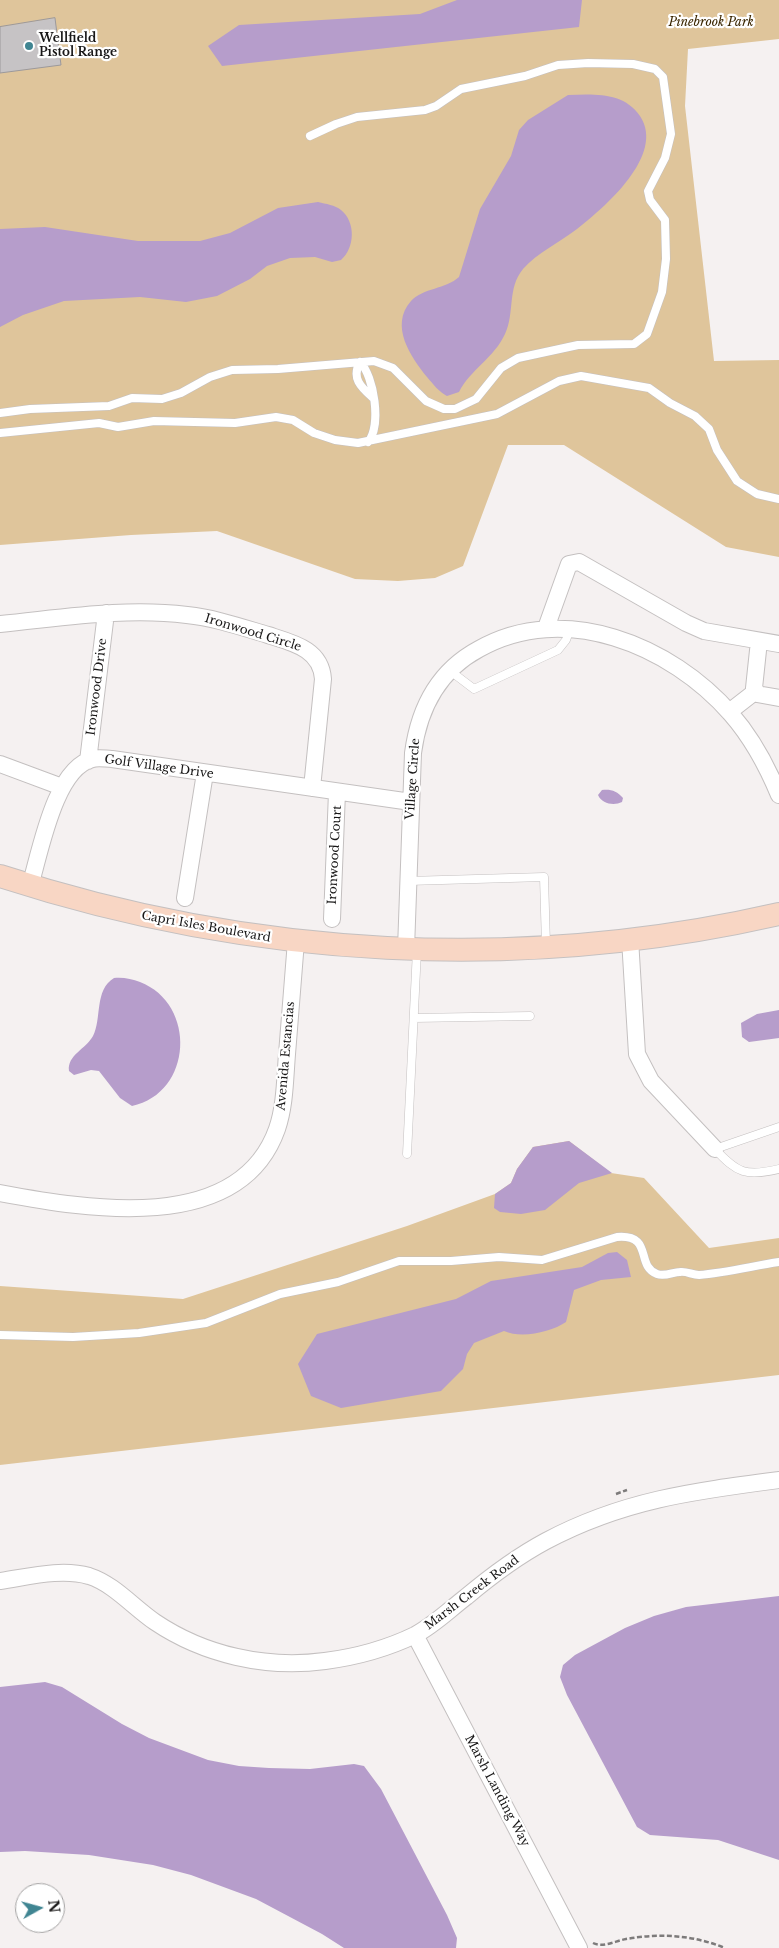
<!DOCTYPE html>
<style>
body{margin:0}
#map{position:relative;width:779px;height:1948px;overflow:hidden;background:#f5f1f1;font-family:"Libre Baskerville",serif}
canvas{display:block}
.north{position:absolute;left:15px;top:1883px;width:50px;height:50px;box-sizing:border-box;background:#fff;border:1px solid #a3a2a2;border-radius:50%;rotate:83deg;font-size:14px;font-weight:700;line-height:20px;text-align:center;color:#181717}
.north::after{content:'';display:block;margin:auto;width:18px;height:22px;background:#408592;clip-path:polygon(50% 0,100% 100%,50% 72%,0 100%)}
</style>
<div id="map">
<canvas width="779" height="1948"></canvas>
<div class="north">N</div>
</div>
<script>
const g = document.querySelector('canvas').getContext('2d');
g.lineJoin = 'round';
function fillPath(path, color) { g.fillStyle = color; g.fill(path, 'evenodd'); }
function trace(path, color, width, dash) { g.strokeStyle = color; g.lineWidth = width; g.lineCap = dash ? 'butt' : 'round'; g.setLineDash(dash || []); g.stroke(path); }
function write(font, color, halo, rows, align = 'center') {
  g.font = font + ' "Libre Baskerville",serif'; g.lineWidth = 4.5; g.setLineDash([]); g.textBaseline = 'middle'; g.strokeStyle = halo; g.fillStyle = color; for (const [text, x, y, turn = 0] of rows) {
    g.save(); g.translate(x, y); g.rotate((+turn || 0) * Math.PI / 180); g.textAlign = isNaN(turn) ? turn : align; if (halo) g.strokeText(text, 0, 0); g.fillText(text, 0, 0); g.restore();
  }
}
fillPath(new Path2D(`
 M0,0H779V39L688,49L685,106L714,361L779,360V557L726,547L564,445H508L463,566L435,578L398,581L355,579L217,531L131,535L0,545Z
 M569,1141L611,1173L644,1178L709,1248L779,1238V1375L0,1465V1286L183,1299L407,1226L495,1194L511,1183L517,1169L533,1147Z`), '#dfc59b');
fillPath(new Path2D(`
 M457,0H582L579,27L222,66L208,46L239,25L420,14Z
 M568,95C594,94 624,92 640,116C666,155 604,208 577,229C560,242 537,253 523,269C507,288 515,313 505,334C494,358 470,370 459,392L447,396C439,392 433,384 427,377C411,357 389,326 411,301C423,288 446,289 459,277L480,209L511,156L519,130L528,120Z
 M318,202C326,204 335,205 341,210C356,222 355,248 341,260L332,262L315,257L290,258L267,266L250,279L217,296L186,302L140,297L64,301L23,315L0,327V229L45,227L138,241H200L230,233L278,208Z
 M602,790C611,789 617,791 623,798L622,802C614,806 602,804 598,795Z
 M114,978C123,977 132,979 140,982C197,1004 193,1093 132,1106L120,1098L99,1071L91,1070L74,1075L69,1071C67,1055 86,1049 93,1036C102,1019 94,990 114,978Z
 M779,1010V1038L749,1042L742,1037L741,1023L757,1014Z
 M569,1141L612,1173L579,1183L545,1210L521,1214L500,1212L494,1208L495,1194L511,1183L517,1169L533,1147Z
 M617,1252L627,1260L631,1277L601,1280L574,1290L566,1322C551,1332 522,1339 504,1331L474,1343L467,1354L463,1369L441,1391L341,1408L311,1396L298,1364L317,1334L456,1299L491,1281L582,1267L608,1253Z
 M779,1596V1860L718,1840L650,1835L637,1827L567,1695L560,1677L563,1665L575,1655L625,1628L654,1616L686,1607Z
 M45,1682L62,1687L122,1724L149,1738L208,1760L239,1766L269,1768L310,1769L354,1764L364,1766L381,1789L447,1915L457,1938L456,1948H344L322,1934L256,1899L191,1875L153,1865L89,1855L25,1851L0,1852V1687Z`), '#b69dcb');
const building = new Path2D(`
 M55,18L61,65L0,73V27Z`);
fillPath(building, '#c6c3c5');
trace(building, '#9c999b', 1);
const lane = new Path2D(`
 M0,413L30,409L109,406L132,398L162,399L181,393L210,377L232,370L278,369L374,361L393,368L426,401L444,409H455L476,399L501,368L518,358L578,345L634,344L647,334L662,292L666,259L665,220L650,200L648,191L665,158L671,134L663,77L655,69L633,64L588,63L558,65L525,76L461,89L436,106L425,110L357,117L336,124L310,136
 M0,433L99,423L118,427L154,421L235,423L276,417L293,420L314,433L335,440L358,443L497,414L559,381L581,376L649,388L670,403L695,416L709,429L717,450L737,481L757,494L779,499
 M368,442C382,426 374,376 360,362C351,378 361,387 372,397
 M449,670L474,689L558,650L566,640L570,629
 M408,881L544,877L546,945
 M414,1018L530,1016
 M779,1127L715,1149C737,1173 746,1177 779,1169
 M407,1154L417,950
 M0,1335L73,1337L139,1333L206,1323L280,1294L338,1282L399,1261H451L499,1257L542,1260L617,1237C654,1234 635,1266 657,1274C665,1277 673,1272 680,1272C687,1271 692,1275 699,1275C725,1273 753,1266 779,1262`);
const street = new Path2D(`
 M0,624C62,618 125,607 187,615C215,618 241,627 268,635C293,643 321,649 323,679L312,788
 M546,628L569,564L579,562L686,623L704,631L779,644
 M759,641L754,688L757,694L779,698
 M729,712L756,691
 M88,761L106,613
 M0,764L62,787
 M30,886C40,853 55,767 93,759C99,757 106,759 112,759L411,802
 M185,898L205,773
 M332,919L337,792
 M630,939L637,1054L651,1081L715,1149
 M406,949L413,753C419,708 438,671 479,649C564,601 671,645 731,714C752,738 767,766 779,795
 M0,1193C86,1209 239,1236 277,1129C285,1106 285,1079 287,1054C290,1017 293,979 296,941
 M0,1581C28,1577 61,1568 89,1576C114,1584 133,1607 155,1622C204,1655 266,1669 325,1661C356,1657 386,1649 415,1635C434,1625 449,1610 466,1597C491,1576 518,1556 546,1541C623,1500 694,1491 779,1480
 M415,1635L579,1948`);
const secondary = new Path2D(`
 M0,876C251,958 521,973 779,914`);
trace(lane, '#c4c0c0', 9);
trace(street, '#c4c0c0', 18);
trace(secondary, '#c4c0c0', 24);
trace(new Path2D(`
 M616,1494L627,1490
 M593,1943C603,1948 615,1941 626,1939C660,1933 693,1935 725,1948`), '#7d7b7b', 2.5, [5, 2.5]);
trace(lane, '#fff', 8);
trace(street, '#fff', 16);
trace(secondary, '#f8d6c4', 22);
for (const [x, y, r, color] of [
 [29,46,5,"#408592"]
]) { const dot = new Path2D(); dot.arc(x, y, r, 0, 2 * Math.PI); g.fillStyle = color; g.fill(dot); trace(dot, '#fff', 2); }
write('italic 12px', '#3a2600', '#fff', [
 ["Pinebrook Park",711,23]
]);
write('bold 12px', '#181717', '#fff', [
 ["Wellfield",39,39],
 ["Pistol Range",39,53]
], 'left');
write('12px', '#181717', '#fff', [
 ["Ironwood Circle",253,633,17],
 ["Ironwood Drive",97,687,-83],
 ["Golf Village Drive",159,767,8],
 ["Village Circle",413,779,-86],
 ["Ironwood Court",335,855,-87],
 ["Capri Isles Boulevard",206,927,10],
 ["Avenida Estancias",286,1056,-85],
 ["Marsh Creek Road",472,1593,-37],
 ["Marsh Landing Way",497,1791,62]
]);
</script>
